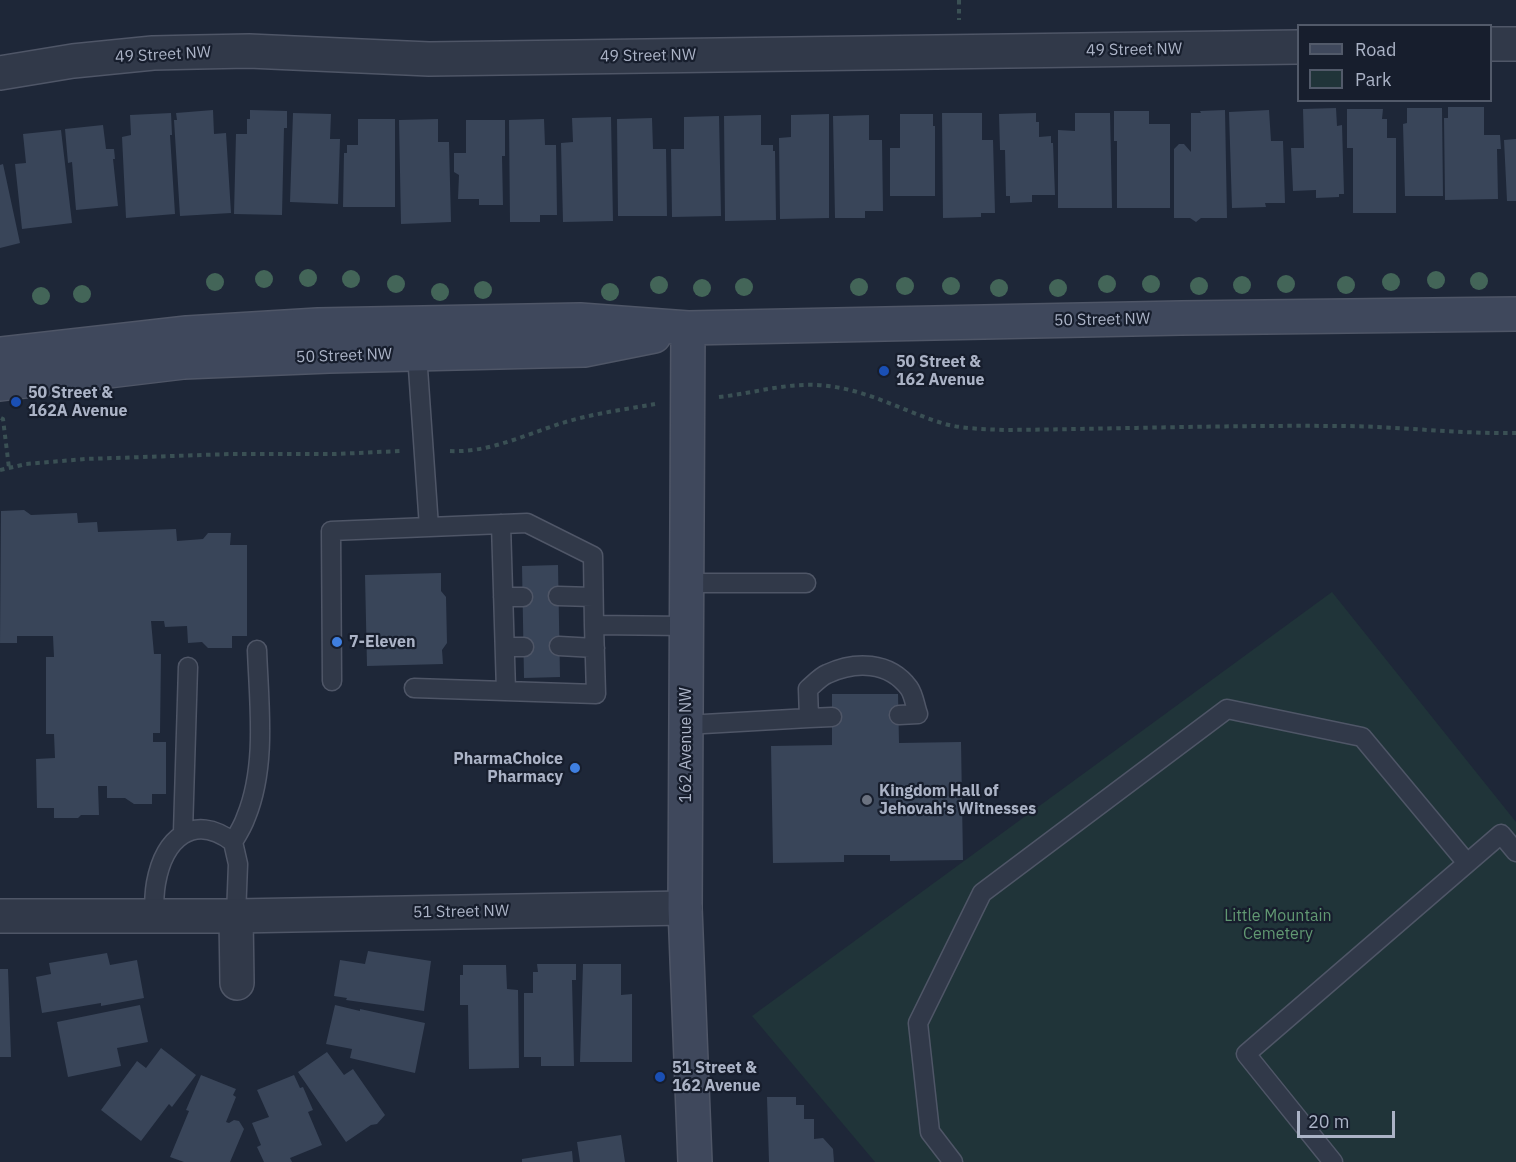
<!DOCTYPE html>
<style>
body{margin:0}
#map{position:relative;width:1516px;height:1162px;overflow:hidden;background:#1e2738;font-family:"IBM Plex Sans",sans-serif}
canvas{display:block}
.legend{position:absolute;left:1297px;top:24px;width:195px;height:78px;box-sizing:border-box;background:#171e2d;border:2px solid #525a6a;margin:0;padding:8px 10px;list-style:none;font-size:18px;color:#abb3c6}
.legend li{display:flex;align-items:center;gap:12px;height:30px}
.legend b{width:30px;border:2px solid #525a6a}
.scale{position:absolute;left:1297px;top:1111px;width:98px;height:27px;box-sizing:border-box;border:3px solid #abb3c6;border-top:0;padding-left:8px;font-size:18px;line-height:21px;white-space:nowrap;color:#abb3c6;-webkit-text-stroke:4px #171e2d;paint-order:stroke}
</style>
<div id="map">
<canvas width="1516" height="1162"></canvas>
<ul class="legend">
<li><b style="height:8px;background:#3f485c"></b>Road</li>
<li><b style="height:16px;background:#203439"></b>Park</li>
</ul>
<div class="scale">20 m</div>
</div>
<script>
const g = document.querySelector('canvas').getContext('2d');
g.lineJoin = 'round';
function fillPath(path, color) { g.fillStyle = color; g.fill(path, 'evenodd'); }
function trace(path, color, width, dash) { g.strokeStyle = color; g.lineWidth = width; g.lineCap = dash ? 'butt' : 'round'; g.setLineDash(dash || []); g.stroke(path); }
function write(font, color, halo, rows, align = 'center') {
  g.font = font + ' "IBM Plex Sans",sans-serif'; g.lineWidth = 4.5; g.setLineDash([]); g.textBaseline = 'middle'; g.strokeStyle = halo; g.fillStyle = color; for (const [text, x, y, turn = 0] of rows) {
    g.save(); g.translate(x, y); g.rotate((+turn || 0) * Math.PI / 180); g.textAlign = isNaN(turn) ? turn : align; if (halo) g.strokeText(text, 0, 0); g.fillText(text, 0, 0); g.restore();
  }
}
fillPath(new Path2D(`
 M1332,592L1516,822V1162H875L752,1016Z`), '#203439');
fillPath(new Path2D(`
 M1448,107H1484V135H1500L1501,149H1497L1498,199L1445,200L1444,118H1448Z
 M1336,108L1337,126L1342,125L1344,194H1339V197L1316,198V190L1293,191L1291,148H1304L1303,109Z
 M1407,108H1442L1443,196H1405L1403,124L1407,123Z
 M1347,109H1383L1382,119H1387V138H1396V213H1353V148H1347Z
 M213,110L214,134L226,133L231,213L180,216L174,120H177L176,113Z
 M250,110L287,111V128H284L282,215L234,214L236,134H247V119H250Z
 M1225,110L1227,218H1201L1196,222L1190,218H1174V149L1179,144H1184L1191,152V113H1201L1200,111Z
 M1269,110L1271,141H1283L1285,203H1265L1266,207L1232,208L1229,112Z
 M1114,111H1149V124H1170V208H1117V141H1114Z
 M171,113L172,135H170L175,214L126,218L122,137L131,135L130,115Z
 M293,113L331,114L330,139H340L338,204L290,202Z
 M942,113H982V140H993L995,213H981V217L943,218Z
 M1036,113V122H1039V137L1051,136V143H1053L1055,195H1032V202L1010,203V196H1006L1005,150H1000L999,114Z
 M1075,113H1110L1112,208H1058V130L1075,131Z
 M829,114V218L780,219L779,138L791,137V115Z
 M900,114H933V126H935V196H890V148H900Z
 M761,115V145H773V151H775L776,220L725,221L724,116Z
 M869,115V140H882L883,211H865V218H835L833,116Z
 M719,116L721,216L672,217L671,149H684V117Z
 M611,117L613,221L563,222L561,143L573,142L572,118Z
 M652,118L653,149H666L667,216H618L617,119Z
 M358,119H395V207H343L344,153H347V145H358Z
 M438,119V142H449L451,222L401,224L399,120Z
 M544,119L545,145H556L557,215H540V222H510L509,120Z
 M466,120H505V156H502L503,205H479V199H458L459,175L454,172V153H466Z
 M103,125L106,149H114L115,159H113L118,206L76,210L72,162L68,163L65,129Z
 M61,130L72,223L22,229L15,164L26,163L23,134Z
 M1516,139V201H1507L1504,140Z
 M3,164L20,243L0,248V165Z
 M24,510L31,515L77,513L78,523L97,522L98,532L176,529L177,541L203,539L208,533H231L230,545H247V636H232V648H208L202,642L188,643L187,626L165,627L164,621H151L154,654H161L160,733H153V742H166V794H152V804H134L125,798H107V786H98L99,815H81L78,818H54V808H37L36,759L55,758L54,734H46V657H54L53,636H17V643H0L1,511Z
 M558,565L560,677L524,678L522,566Z
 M441,573V591L446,597L447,643L442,650L443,664L367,666L365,575Z
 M832,694H898L899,743L961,742L963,860L890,861V855H844V862L773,863L771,746L832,745Z
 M368,951L431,961L424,1011L346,1000L347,998L334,996L340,960L365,964Z
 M107,953L110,965L137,960L144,998L101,1006V1003L42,1013L36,977L51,974L49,963Z
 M537,964H576V980H572L574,1066H541V1057H524V993H533V972H538Z
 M583,964H621V995L632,994V1062H580Z
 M463,965H506L507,989L518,990L519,1068L469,1069L468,1005H460V975H463Z
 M0,969H8L11,1057H0Z
 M140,1005L148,1042L117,1048L121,1066L68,1077L57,1022Z
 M335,1005L360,1011V1009L425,1023L415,1073L350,1058L352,1049L326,1044Z
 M161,1048L196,1075L172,1107L169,1104L141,1141L101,1110L137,1061L146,1068Z
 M327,1052L344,1075L353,1069L385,1115L377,1124L371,1125L346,1142L298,1072Z
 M201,1075L236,1089L233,1095L236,1097L226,1122L229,1123L234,1120L239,1121L244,1129L230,1162H184L170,1157L189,1111L186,1110Z
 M294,1075L300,1088L303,1087L313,1110L308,1112L322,1145L290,1158L292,1162H264L257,1147L261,1145L252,1123L269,1117L257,1090Z
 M767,1097H796V1105H804V1119H814V1139L823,1138L833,1149L834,1162H769Z
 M621,1135L625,1162H580L577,1142Z
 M572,1151L573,1162H522V1159Z`), '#394559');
const lane = new Path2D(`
 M417,354L429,527
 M501,524L506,691
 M687,583H806
 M558,596L593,597
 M503,597H523
 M559,646L595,648
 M505,647H524
 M332,681L331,531L527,523L593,556L594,625L687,626
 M414,688L596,694L594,625
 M809,718L832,717
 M686,725L809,718L808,689C814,684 820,677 827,674C855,661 889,661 909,688C914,695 915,706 918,714L899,715
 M183,832L188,667
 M233,842C238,834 243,826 246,817C267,766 259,704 257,650
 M154,916C154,905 154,894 156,883C164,839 193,812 233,842L238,864L236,916
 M953,1162L930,1132L918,1023L982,893L1227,709L1362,737L1467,863
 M1333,1162L1246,1054L1501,834L1516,852`);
const street = new Path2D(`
 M1490,44H1516
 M0,73L73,61L153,53L197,52L249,51L429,59L1298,47
 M0,916H236L685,908
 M236,916L237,983`);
const secondary = new Path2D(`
 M688,328L685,908L695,1162
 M0,354L187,333L318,325L580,320L688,328L1181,318L1516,314
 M0,384L184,362L329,356L584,350L654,336`);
trace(lane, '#4f5667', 21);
trace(street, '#4f5667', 36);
trace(secondary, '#4f5667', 36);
trace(new Path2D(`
 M959,0V20
 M719,397C756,393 791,381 828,386C870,391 905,412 945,424C964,429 984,429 1004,430C1115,429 1227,425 1338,426C1397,426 1456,434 1516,433
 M1,418L3,419L9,468
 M450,451C492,453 530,432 569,421C597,413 627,409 655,404
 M0,470L26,464L85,459L231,454H336L400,451`), '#3a5054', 4, [4.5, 4.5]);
trace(lane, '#313949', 18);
trace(street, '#313949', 33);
trace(secondary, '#3f485c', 33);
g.fillStyle = '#436558';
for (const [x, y] of [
 [308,278],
 [264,279],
 [351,279],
 [1436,280],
 [1479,281],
 [215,282],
 [1391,282],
 [396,284],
 [1107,284],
 [1151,284],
 [1286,284],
 [659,285],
 [1242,285],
 [1346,285],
 [905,286],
 [951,286],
 [1199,286],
 [744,287],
 [859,287],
 [702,288],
 [999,288],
 [1058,288],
 [483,290],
 [440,292],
 [610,292],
 [82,294],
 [41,296]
]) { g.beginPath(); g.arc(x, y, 9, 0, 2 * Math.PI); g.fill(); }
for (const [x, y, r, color] of [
 [884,371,6,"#1a4fb4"],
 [16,402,6,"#1a4fb4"],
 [337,642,6,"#3f7fe0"],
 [575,768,6,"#3f7fe0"],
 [867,800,6,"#6b7280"],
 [660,1077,6,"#1a4fb4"]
]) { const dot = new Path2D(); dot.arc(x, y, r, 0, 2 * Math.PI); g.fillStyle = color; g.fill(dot); trace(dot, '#171e2d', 2); }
write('16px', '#abb3c6', '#171e2d', [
 ["49 Street NW",1134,50,-1],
 ["49 Street NW",163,55,-3],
 ["49 Street NW",648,56,-1],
 ["50 Street NW",1102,320,-1],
 ["50 Street NW",344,356,-2],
 ["162 Avenue NW",686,745,-90],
 ["51 Street NW",461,912,-1]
]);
write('bold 16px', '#abb3c6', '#171e2d', [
 ["50 Street &",896,362],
 ["162 Avenue",896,380],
 ["50 Street &",28,393],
 ["162A Avenue",28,411],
 ["7-Eleven",349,642],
 ["PharmaChoice",563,759,"right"],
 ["Pharmacy",563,777,"right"],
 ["Kingdom Hall of",879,791],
 ["Jehovah's Witnesses",879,809],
 ["51 Street &",672,1068],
 ["162 Avenue",672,1086]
], 'left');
write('16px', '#619872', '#171e2d', [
 ["Little Mountain",1278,916],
 ["Cemetery",1278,934]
]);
</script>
